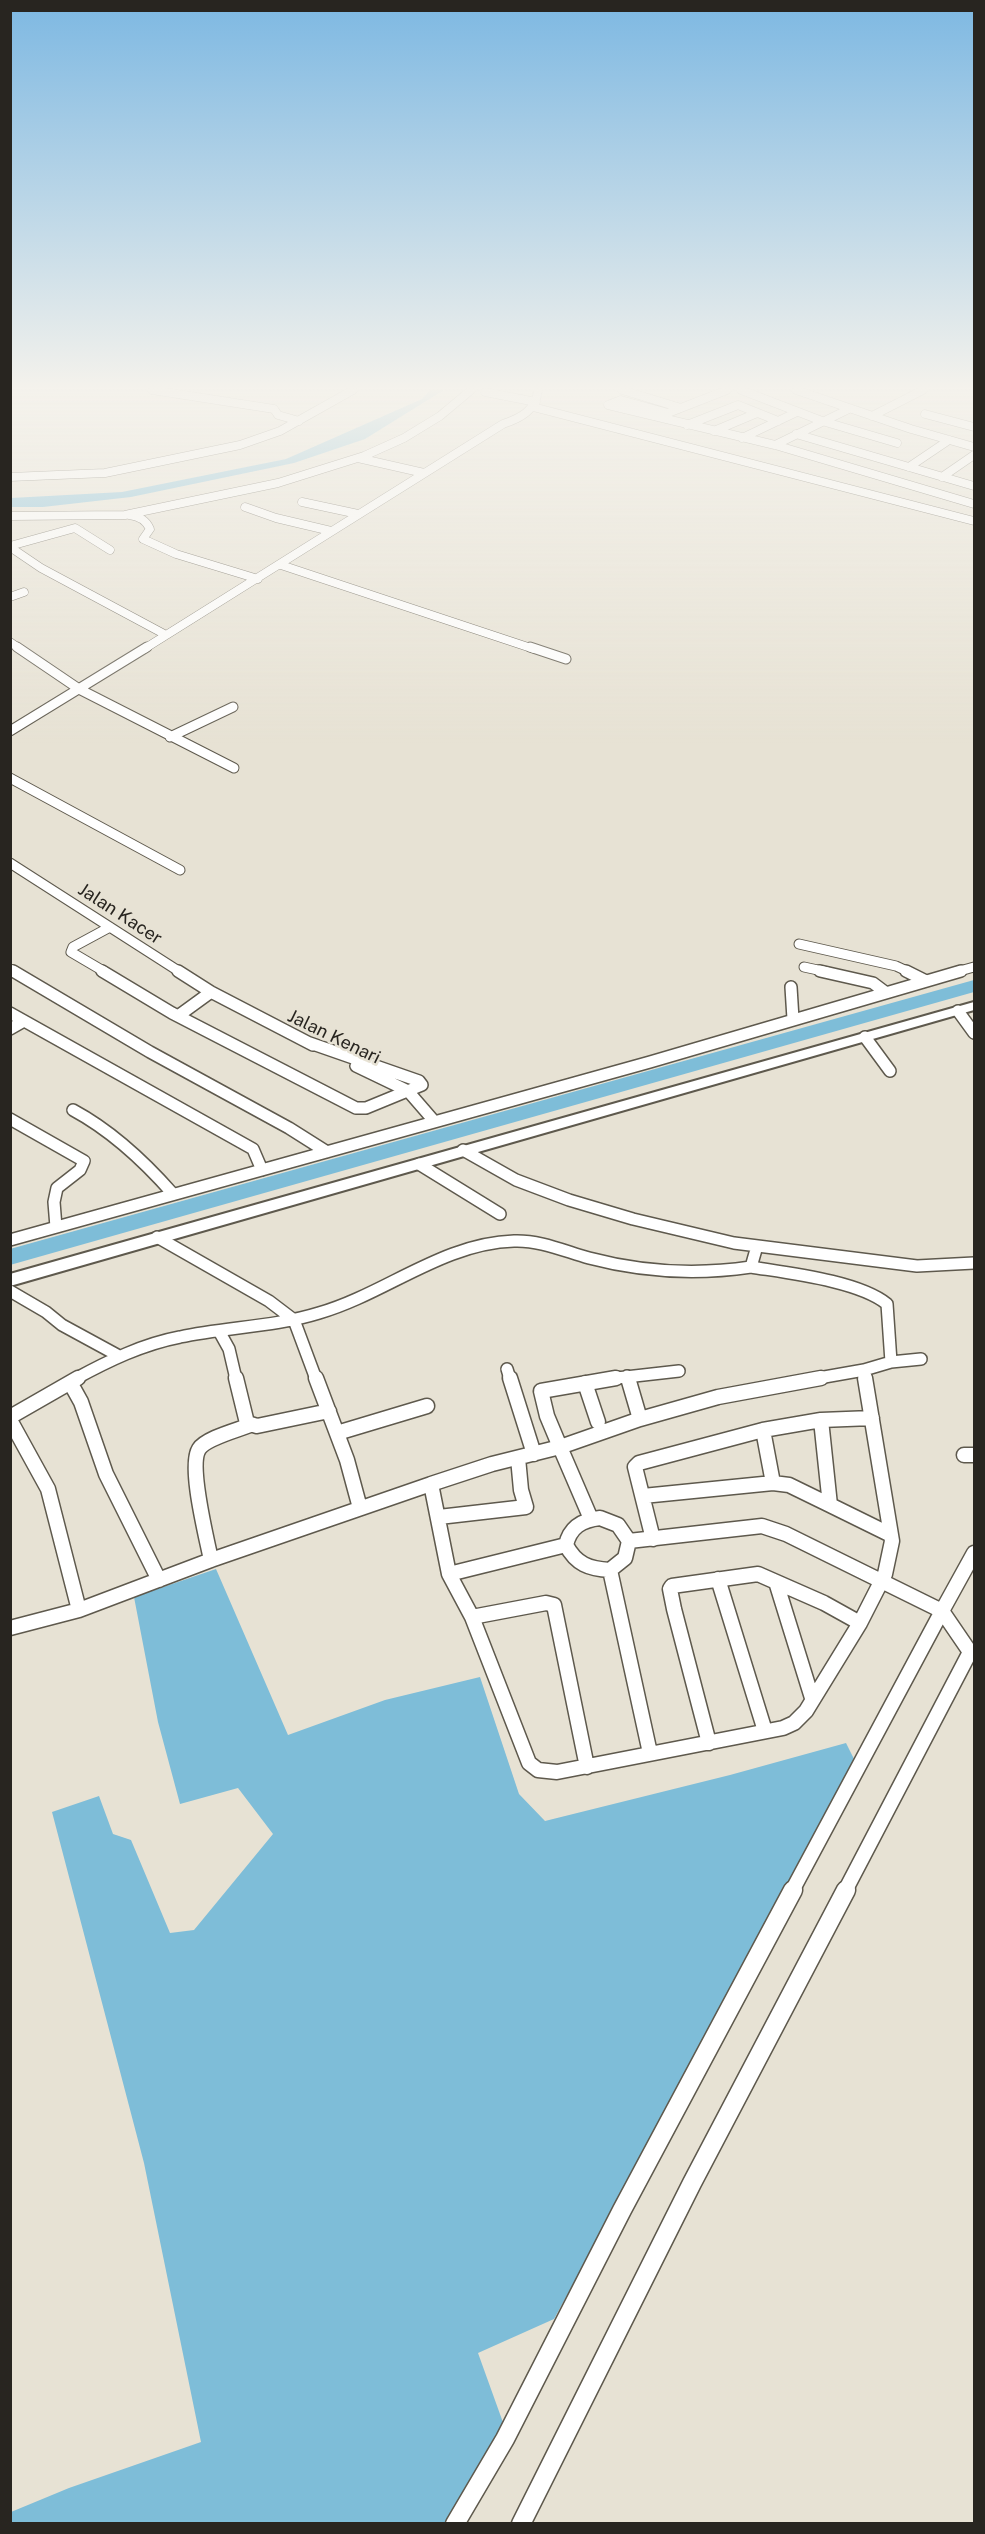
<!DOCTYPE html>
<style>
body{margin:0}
#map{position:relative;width:985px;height:2534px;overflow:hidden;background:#e7e2d4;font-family:"Public Sans",sans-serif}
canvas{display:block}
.frame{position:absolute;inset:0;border:12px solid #282520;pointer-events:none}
</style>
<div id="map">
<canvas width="985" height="2534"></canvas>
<div class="frame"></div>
</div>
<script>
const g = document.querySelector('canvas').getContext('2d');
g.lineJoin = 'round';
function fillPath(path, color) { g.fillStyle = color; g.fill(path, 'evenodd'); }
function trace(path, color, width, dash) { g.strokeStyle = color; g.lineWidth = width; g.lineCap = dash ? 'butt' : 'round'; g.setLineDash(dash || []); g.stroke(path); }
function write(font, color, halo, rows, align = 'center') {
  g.font = font + ' "Public Sans",sans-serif'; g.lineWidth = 5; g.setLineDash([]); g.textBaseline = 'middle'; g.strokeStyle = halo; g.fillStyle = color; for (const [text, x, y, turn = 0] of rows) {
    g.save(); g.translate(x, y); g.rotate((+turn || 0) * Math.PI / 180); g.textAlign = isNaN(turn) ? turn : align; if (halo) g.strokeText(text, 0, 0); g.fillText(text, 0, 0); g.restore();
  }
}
fillPath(new Path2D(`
 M430,390H444L365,439L294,463L131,497L43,507H11V498L122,492L286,459L422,399Z
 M216,1569L288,1735L385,1700L480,1677L519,1794L545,1821L730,1775L846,1743L857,1765L554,2319L478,2353L505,2428L452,2523L11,2524V2512L69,2488L201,2442L144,2163L52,1812L99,1796L113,1834L131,1840L170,1933L194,1930L273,1834L238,1788L180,1804L158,1722L134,1597Z`), '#7ebdd8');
fillPath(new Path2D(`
 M974,980V992L10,1265V1249Z`), '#7ebdd8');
const streetFar4 = new Path2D(`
 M152,390L274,409L278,415L299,421
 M622,390L681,408
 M741,390L822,421L897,443
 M796,390L911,429L974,447
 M485,392L536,402
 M533,407L974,521
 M668,413L621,400L608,405L775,445L974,504
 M925,414L974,427
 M663,415L727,390
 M872,416L923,390
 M687,425L738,405L778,421
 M714,431L757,413
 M796,434L974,486
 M742,438L797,412
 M775,445L849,409
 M358,458L424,473
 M909,467L949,440
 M10,477L105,473L240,445L280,431L353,390
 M942,477L974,455
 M302,502L358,514
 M245,507L276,518L331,531
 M129,515C139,516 146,520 150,529L143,539L176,554L258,579
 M10,516L125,515L278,483L364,456L404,438L440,416L471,390
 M10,546L75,528L110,550
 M10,547L41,568L166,635
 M281,565L534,649
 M10,597L24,592
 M10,642L20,649
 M144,649L503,424C521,418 536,410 538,390`);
const streetFar3 = new Path2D(`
 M17,647L79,689L234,768
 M530,647L566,659
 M10,731L147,647
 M170,737L233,707
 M10,778L180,870
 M10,863L180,972
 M799,944L896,966L909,972
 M804,967L827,972
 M10,969L16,972
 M105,972L71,952L73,947L110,927
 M956,972L974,967`);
const streetFar2 = new Path2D(`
 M13,971L150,1052L289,1128L327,1152
 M102,971L172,1013L356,1108H366L422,1085L419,1081L307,1042
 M178,971L211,992L313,1045
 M820,971L873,983L885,992
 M906,971L926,981
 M791,987L793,1019
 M958,1011L974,1033
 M10,1013L253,1149L262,1170
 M178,1016L211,992
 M10,1029L24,1021
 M865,1037L890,1071
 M356,1066L408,1091L434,1121
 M73,1110C112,1131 144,1161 173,1194
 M10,1119L84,1161L80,1170L57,1188L54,1202L56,1227
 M463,1150L516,1180L569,1200L633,1219L734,1243L917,1266L974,1263
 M419,1164L500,1214
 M157,1237L269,1301L294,1320L316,1379
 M10,1240L650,1062L961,971
 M751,1267C788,1273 859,1281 887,1304L891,1362L864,1370
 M10,1291L46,1312L62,1325L119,1356
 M219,1331L229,1349L236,1379
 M891,1362L921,1359
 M507,1369L510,1379
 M627,1376L628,1379
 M75,1379C108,1361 143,1344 180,1337C226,1327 274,1327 319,1313C385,1294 443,1243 514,1241C540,1240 564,1251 589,1258C642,1272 697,1275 751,1267L757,1246
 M608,1379L679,1371
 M813,1379L864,1370L866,1379`);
const streetFar1 = new Path2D(`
 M236,1378L247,1423L257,1426L329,1411
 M316,1378L347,1460L360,1508
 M510,1378L534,1454
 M616,1378L541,1391L547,1416L560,1447L640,1419L718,1397L821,1378
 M628,1378L640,1419
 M585,1383L598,1422
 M71,1384L81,1402L106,1474L159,1580
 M10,1417L78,1378
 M10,1420L48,1489L79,1610
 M821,1420L872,1418
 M763,1430L773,1483L789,1485L830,1505
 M337,1433L427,1406
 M964,1455H974
 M431,1484L492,1464L560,1447L591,1519
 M643,1496L773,1483
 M439,1517L526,1507L521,1490L518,1458
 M600,1518L618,1525L629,1541L625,1558L610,1570C589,1569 576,1564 566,1545C570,1527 582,1520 600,1518Z
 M653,1539L635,1467L639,1463L763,1430L821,1420L830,1505L891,1535
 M629,1541L762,1526L786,1534L942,1611L792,1891
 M211,1560C207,1539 188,1466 199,1449C206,1438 238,1430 250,1425
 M610,1570L650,1753
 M449,1574L472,1617L529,1763L538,1770L557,1772L783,1728L794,1723L806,1711L860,1623L885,1574L892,1541L865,1378
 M718,1579L765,1731
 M776,1582L812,1698
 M472,1617L546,1603L554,1605L587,1767
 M10,1628L79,1610L211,1560L431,1484L449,1574L566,1545
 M709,1743L674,1609L670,1589L672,1586L758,1574L824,1603L860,1623
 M845,1891L970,1652L942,1611L974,1553`);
const street = new Path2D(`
 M455,2524L505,2439L622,2210L793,1890
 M521,2524L692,2183L846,1890`);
const secondary = new Path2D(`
 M974,1002V1010L10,1286V1274Z`);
trace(streetFar4, '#5e594d', 9);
trace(streetFar3, '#5e594d', 11);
trace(streetFar2, '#5e594d', 14);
trace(streetFar1, '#5e594d', 17);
trace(street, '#5e594d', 21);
trace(secondary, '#5e594d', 4);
trace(streetFar4, '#fff', 8);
trace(streetFar3, '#fff', 9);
trace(streetFar2, '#fff', 11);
trace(streetFar1, '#fff', 14);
trace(street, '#fff', 18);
fillPath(secondary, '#fff');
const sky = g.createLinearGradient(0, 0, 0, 745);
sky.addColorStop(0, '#7db8e2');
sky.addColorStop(0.52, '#f4f2ec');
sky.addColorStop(1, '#f4f2ec00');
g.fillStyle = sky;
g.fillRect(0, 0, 985, 745);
write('18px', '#282520', '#e7e2d4', [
 ["Jalan Kacer",120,914,33],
 ["Jalan Kenari",334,1037,26]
]);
</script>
